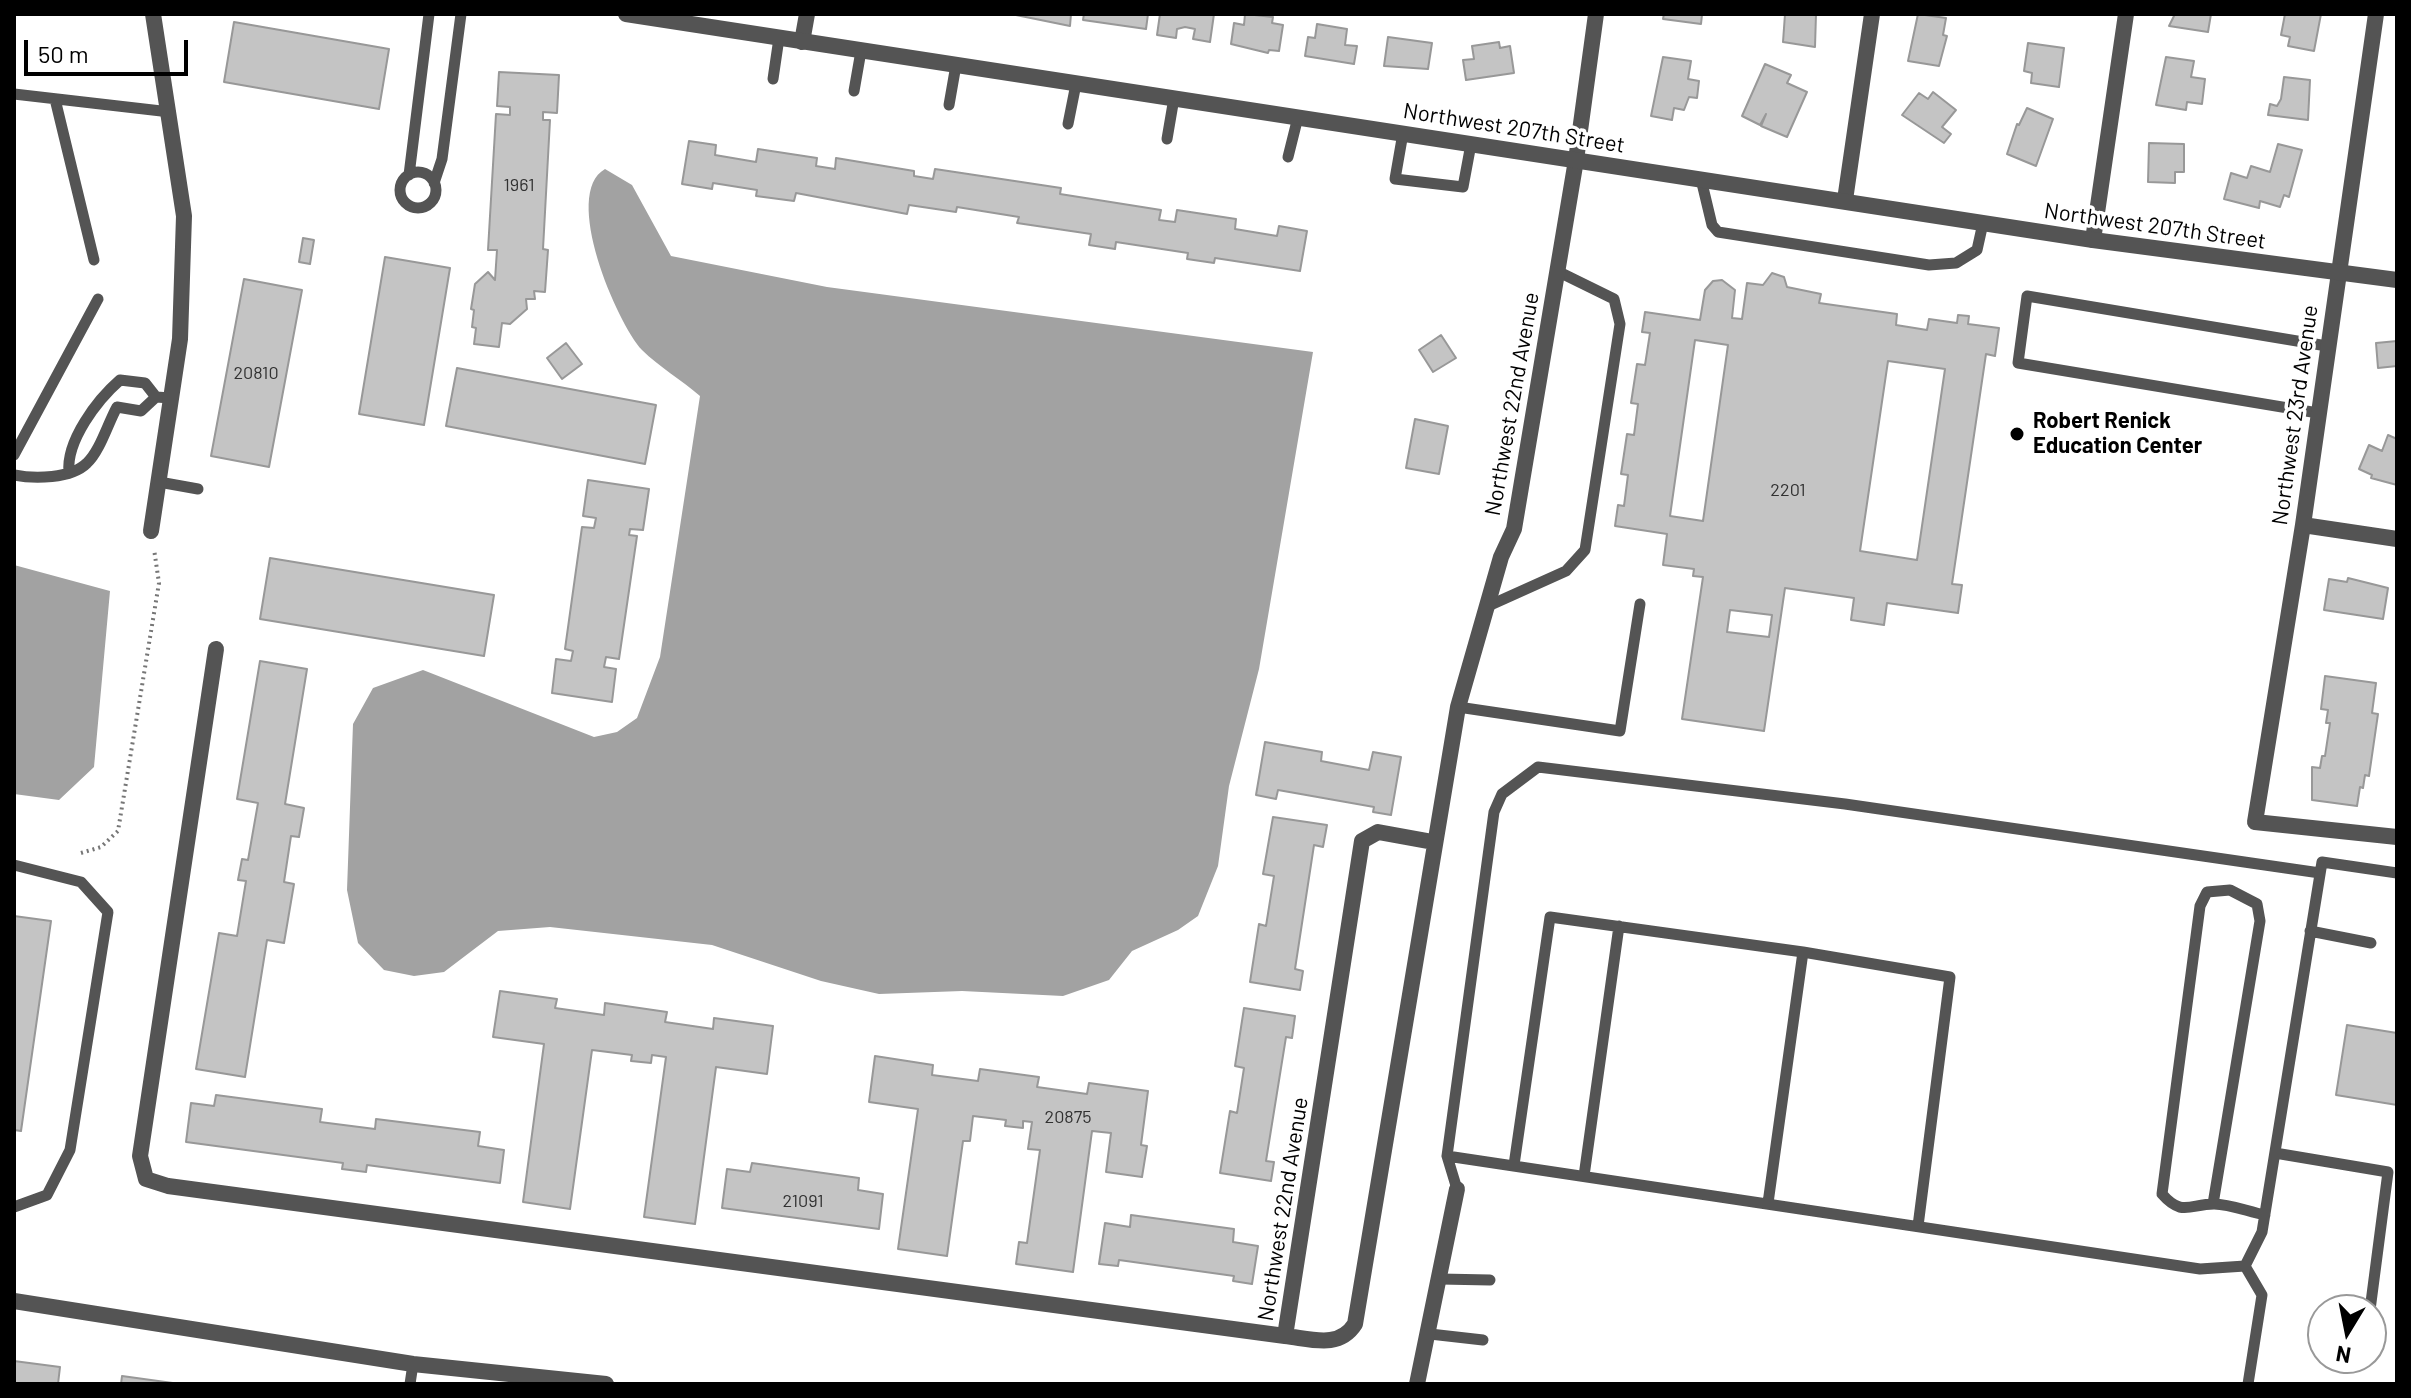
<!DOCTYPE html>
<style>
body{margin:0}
#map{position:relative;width:2411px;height:1398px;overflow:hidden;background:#fff;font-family:Barlow,sans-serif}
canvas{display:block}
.frame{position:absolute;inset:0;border:16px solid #000;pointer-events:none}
.north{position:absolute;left:2307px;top:1294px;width:80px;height:80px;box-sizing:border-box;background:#fff;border:2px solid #999;border-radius:50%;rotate:190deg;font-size:22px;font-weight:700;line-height:32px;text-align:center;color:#000}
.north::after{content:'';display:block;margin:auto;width:28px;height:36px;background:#000;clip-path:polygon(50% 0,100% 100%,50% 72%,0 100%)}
.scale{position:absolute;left:24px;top:40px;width:164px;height:36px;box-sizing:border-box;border:4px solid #000;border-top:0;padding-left:10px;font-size:24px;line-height:28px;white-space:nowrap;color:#000;-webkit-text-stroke:6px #fff;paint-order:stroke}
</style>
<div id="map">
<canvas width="2411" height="1398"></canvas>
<div class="frame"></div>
<div class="north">N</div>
<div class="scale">50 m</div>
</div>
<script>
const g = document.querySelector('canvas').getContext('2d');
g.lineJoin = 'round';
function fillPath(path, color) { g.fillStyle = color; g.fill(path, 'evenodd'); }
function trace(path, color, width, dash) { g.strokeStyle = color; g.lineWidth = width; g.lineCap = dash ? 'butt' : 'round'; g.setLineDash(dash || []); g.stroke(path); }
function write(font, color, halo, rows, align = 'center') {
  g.font = font + ' Barlow,sans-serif'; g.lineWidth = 7; g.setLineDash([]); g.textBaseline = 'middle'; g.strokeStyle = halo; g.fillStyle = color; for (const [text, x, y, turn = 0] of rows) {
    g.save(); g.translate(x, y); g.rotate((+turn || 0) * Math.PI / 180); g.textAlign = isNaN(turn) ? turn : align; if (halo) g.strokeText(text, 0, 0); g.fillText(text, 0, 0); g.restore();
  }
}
fillPath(new Path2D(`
 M605,169L632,185L671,256L827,287L1313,352L1259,669L1229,786L1218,866L1198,916L1178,930L1132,951L1109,980L1063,996L962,991L879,994L821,981L712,945L550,927L498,931L444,972L414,976L384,970L358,943L347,890L353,724L373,688L423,670L594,737L617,732L637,718L660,657L700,396C682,380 659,367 642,350C617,323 561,194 605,169Z
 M14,565L110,591L94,767L59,800L14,794Z`), '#a2a2a2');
const building = new Path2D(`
 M1011,14H1071L1070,26Z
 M1084,14H1148L1146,29L1083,20Z
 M1160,14H1214L1210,42L1193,39L1195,29L1185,27L1177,29L1176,38L1157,35Z
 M1245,14L1273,17L1272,23L1283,25L1279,51L1269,50L1268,53L1231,44L1234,23L1244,25Z
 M1664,14H1697L1702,15L1701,24L1663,19Z
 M1816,14L1815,47L1783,42L1785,14Z
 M1918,14L1946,18L1943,35L1947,36L1939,66L1908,61Z
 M2175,14H2211L2208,32L2169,26Z
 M2285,14H2321L2314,51L2288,46L2290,37L2281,35Z
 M234,22L389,49L379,109L224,82Z
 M1317,24L1347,29L1345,45L1357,46L1354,64L1305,56L1308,37L1315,38Z
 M1388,37L1432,43L1428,69L1384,66Z
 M1499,42L1500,48L1510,46L1514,73L1466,80L1463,60L1474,59L1472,46Z
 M2028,43L2064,48L2059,87L2031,83L2032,73L2024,71Z
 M1663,57L1691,61L1688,79L1699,81L1697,98L1689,97L1684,110L1674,108L1672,120L1651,116Z
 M2166,57L2194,61L2191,77L2205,79L2202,104L2187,102L2186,110L2156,105Z
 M1765,64L1791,75L1787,83L1807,92L1787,137L1761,126L1766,114L1760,125L1742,116Z
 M499,72L559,75L557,113L543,112V120H550L543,249L548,250L545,292L534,291L535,299H526L527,309L510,324L502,323L499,347L474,344L476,328L472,327L474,310L471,309L475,284L488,272L495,280L497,250H488L496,114L510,115V107L497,106Z
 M2284,77L2310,80L2308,120L2268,115L2270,104L2277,106L2281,99Z
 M1933,92L1956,110L1942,127L1951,134L1944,143L1902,115L1919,93L1928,99Z
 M2027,108L2053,119L2036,166L2007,154L2017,124L2019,125Z
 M689,141L716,145L715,155L756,162L758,149L817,158L816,166L835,169L836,158L914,171V176L933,179L935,169L1061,188L1060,194L1161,210L1159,220L1175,222L1177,210L1236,219L1235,229L1277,236L1279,226L1307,231L1300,271L1215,258L1214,263L1187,259L1188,253L1116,242L1115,249L1089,245L1091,234L1017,223L1019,217L957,207L956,212L909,205L907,214L796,193L794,201L756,196L757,190L713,183L712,189L682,184Z
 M2149,143L2184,144V172H2175V183L2148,182Z
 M2278,144L2302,150L2289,197L2284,195L2280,207L2260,201L2259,208L2224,199L2231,173L2247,178L2251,166L2270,172Z
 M303,238L314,240L310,264L299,262Z
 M385,257L450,268L424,425L359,414Z
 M1772,273L1784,277L1787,287L1821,294L1819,303L1897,314L1896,325L1927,330L1929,319L1957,323L1958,315L1969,316L1968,324L1999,328L1995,356L1986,354L1952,584L1962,585L1958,613L1887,603L1884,625L1851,620L1854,598L1785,588L1764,731L1682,719L1703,577L1693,576L1694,569L1663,565L1667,534L1615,526L1618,505L1624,506L1628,475L1621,474L1627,434L1634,435L1638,404L1631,403L1637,364L1645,365L1650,333L1642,332L1645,312L1700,320L1705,290L1713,281L1722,280L1735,290L1732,318L1742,319L1747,283L1763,285ZM1695,340L1728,345L1703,521L1670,516ZM1888,361L1945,369L1917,560L1860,551ZM1730,610L1772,615L1769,637L1727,632Z
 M244,279L302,290L269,467L211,456Z
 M1441,335L1456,358L1433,372L1419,350Z
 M2397,341V366L2378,368L2376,343Z
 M566,343L582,364L562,379L547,358Z
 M457,368L656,405L645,464L446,426Z
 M1415,419L1448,426L1439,474L1406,468Z
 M2388,435L2397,439V485L2371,478L2372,475L2359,469L2369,445L2382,451Z
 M588,480L649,489L643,530L630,529L629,535L637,536L619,659L606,657L604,667L616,669L612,702L552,693L556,659L571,661L573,651L565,649L582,527L594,528L596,518L583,516Z
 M270,558L494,595L484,656L260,619Z
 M2348,578L2388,588L2383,619L2324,610L2329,579L2347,582Z
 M260,661L307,669L285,804L304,808L299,837L291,836L284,882L294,884L284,943L267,940L245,1077L196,1069L219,933L237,936L246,881L238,880L242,859L248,860L258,803L237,799Z
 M2325,676L2376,683L2372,713L2378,714L2369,776L2365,775L2363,788L2360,787L2357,806L2312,800V767L2320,768L2322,756H2325L2330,723H2326L2328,710L2321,709Z
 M1265,742L1322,752L1321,761L1369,770L1373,752L1401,757L1391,815L1373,812L1374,807L1278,790L1276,799L1256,795Z
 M1273,817L1327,825L1323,847L1314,845L1295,969L1303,971L1300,990L1250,982L1259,924L1266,926L1274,876L1263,874Z
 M14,916L51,921L21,1131L14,1130Z
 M500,991L557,999L555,1008L604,1015L605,1003L667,1012L665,1022L713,1029L714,1018L773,1026L767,1074L716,1067L695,1224L644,1217L666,1057L652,1055L651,1063L631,1061L632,1055L592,1050L570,1209L523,1202L544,1044L493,1037Z
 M1244,1008L1295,1016L1292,1038L1286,1037L1266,1161L1274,1162L1271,1181L1220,1173L1230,1111L1237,1113L1244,1068L1235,1066Z
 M2347,1025L2397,1033V1105L2336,1095Z
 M875,1056L933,1065L932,1075L978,1081L980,1069L1039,1077L1037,1087L1087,1094L1089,1083L1148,1091L1141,1145L1147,1146L1142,1177L1106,1172L1111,1133L1092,1131L1073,1272L1016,1264L1019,1242L1027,1243L1040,1150L1028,1149L1032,1122L1023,1121V1128L1005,1126L1006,1120L973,1116L970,1141H963L947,1256L898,1249L918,1109L869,1102Z
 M216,1095L322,1109L320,1122L375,1129L376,1119L480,1132L478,1146L504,1150L500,1183L367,1165L366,1172L342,1169L343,1163L186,1142L191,1103L214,1106Z
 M752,1163L859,1178L858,1190L883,1194L879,1229L722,1208L727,1169L750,1172Z
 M1131,1215L1234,1229L1233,1242L1258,1246L1252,1284L1233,1281L1234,1276L1119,1260L1118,1266L1099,1264L1105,1223L1130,1227Z
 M14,1361L60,1367L58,1384H14Z
 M122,1376L180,1384H121Z`);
fillPath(building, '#c4c4c4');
trace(building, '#989898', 2);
trace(new Path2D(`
 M81,853L101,847L118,831L159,583L154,549`), '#767676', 4, [2, 4]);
trace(new Path2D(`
 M773,79L779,38
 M854,91L861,51
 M14,94L170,112
 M55,99L94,260
 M949,105L956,65
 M1068,124L1076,84
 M1403,133L1395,179L1463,187L1471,144
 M1167,139L1174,98
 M1288,157L1298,117
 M400 190a18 18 0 1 1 36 0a18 18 0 1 1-36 0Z
 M409,175L429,14
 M1701,179L1712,225L1718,232L1929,265L1956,263L1977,250L1983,223
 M434,183L442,159L461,14
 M2318,413L2018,363L2027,296L2327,346
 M14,455L98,299
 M69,472C66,441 97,400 120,380L145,383L156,397
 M14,475C34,479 71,479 87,463C100,451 108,423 117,407L141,411L156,397L171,398
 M159,482L198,489
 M1486,607L1566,571L1585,550L1620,324L1614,299L1557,271
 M1458,707L1620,731L1640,604
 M14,865L81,882L108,912L70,1150L47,1195L14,1207
 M2320,873L1845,804L1538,767L1502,794L1494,812L1447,1156L2200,1269L2245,1266L2262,1232L2322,862L2397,873
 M2310,931L2371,943
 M2275,1153L2388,1172L2370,1310
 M1447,1156L1457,1189
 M1514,1165L1550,917L1803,952
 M1584,1176L1619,926
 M1768,1203L1803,952L1950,977L1918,1226
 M2213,1204L2260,921L2257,904L2230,890L2207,892L2200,906L2162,1194C2182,1217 2190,1204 2214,1204C2230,1204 2249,1212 2265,1215
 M2245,1266L2262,1295L2248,1384
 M1440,1279L1490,1280
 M1430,1334L1483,1340
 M410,1384L413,1364`), '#545454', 11);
trace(new Path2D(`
 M2376,14L2303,525L2255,822L2397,837
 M802,42L807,14
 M1845,200L1872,14
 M2093,240L2126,14
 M2303,525L2397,539
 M151,531L180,339L184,216L153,14
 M216,649L140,1156L146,1179L168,1186L1285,1336C1312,1339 1339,1349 1355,1324L1458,707L1501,557L1514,529L1576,160L1596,14
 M14,1301L413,1364L606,1384
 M1285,1336L1362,841L1378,832L1433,842
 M1417,1384L1457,1189`), '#545454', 16);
trace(new Path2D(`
 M626,14L2093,240L2397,280`), '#545454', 16);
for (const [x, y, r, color] of [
 [2017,434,8,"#000"]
]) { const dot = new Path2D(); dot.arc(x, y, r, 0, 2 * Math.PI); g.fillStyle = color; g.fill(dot); trace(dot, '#fff', 3); }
write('18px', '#313131', null, [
 ["1961",519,185],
 ["20810",256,373],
 ["2201",1788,490],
 ["20875",1068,1117],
 ["21091",803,1201]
]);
write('22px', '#000', '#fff', [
 ["Northwest 207th Street",1514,128,9],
 ["Northwest 207th Street",2155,226,8],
 ["Northwest 22nd Avenue",1512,404,-80],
 ["Northwest 23rd Avenue",2295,415,-82],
 ["Northwest 22nd Avenue",1283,1209,-81]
]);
write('bold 22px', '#000', '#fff', [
 ["Robert Renick",2033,421],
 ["Education Center",2033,446]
], 'left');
</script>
